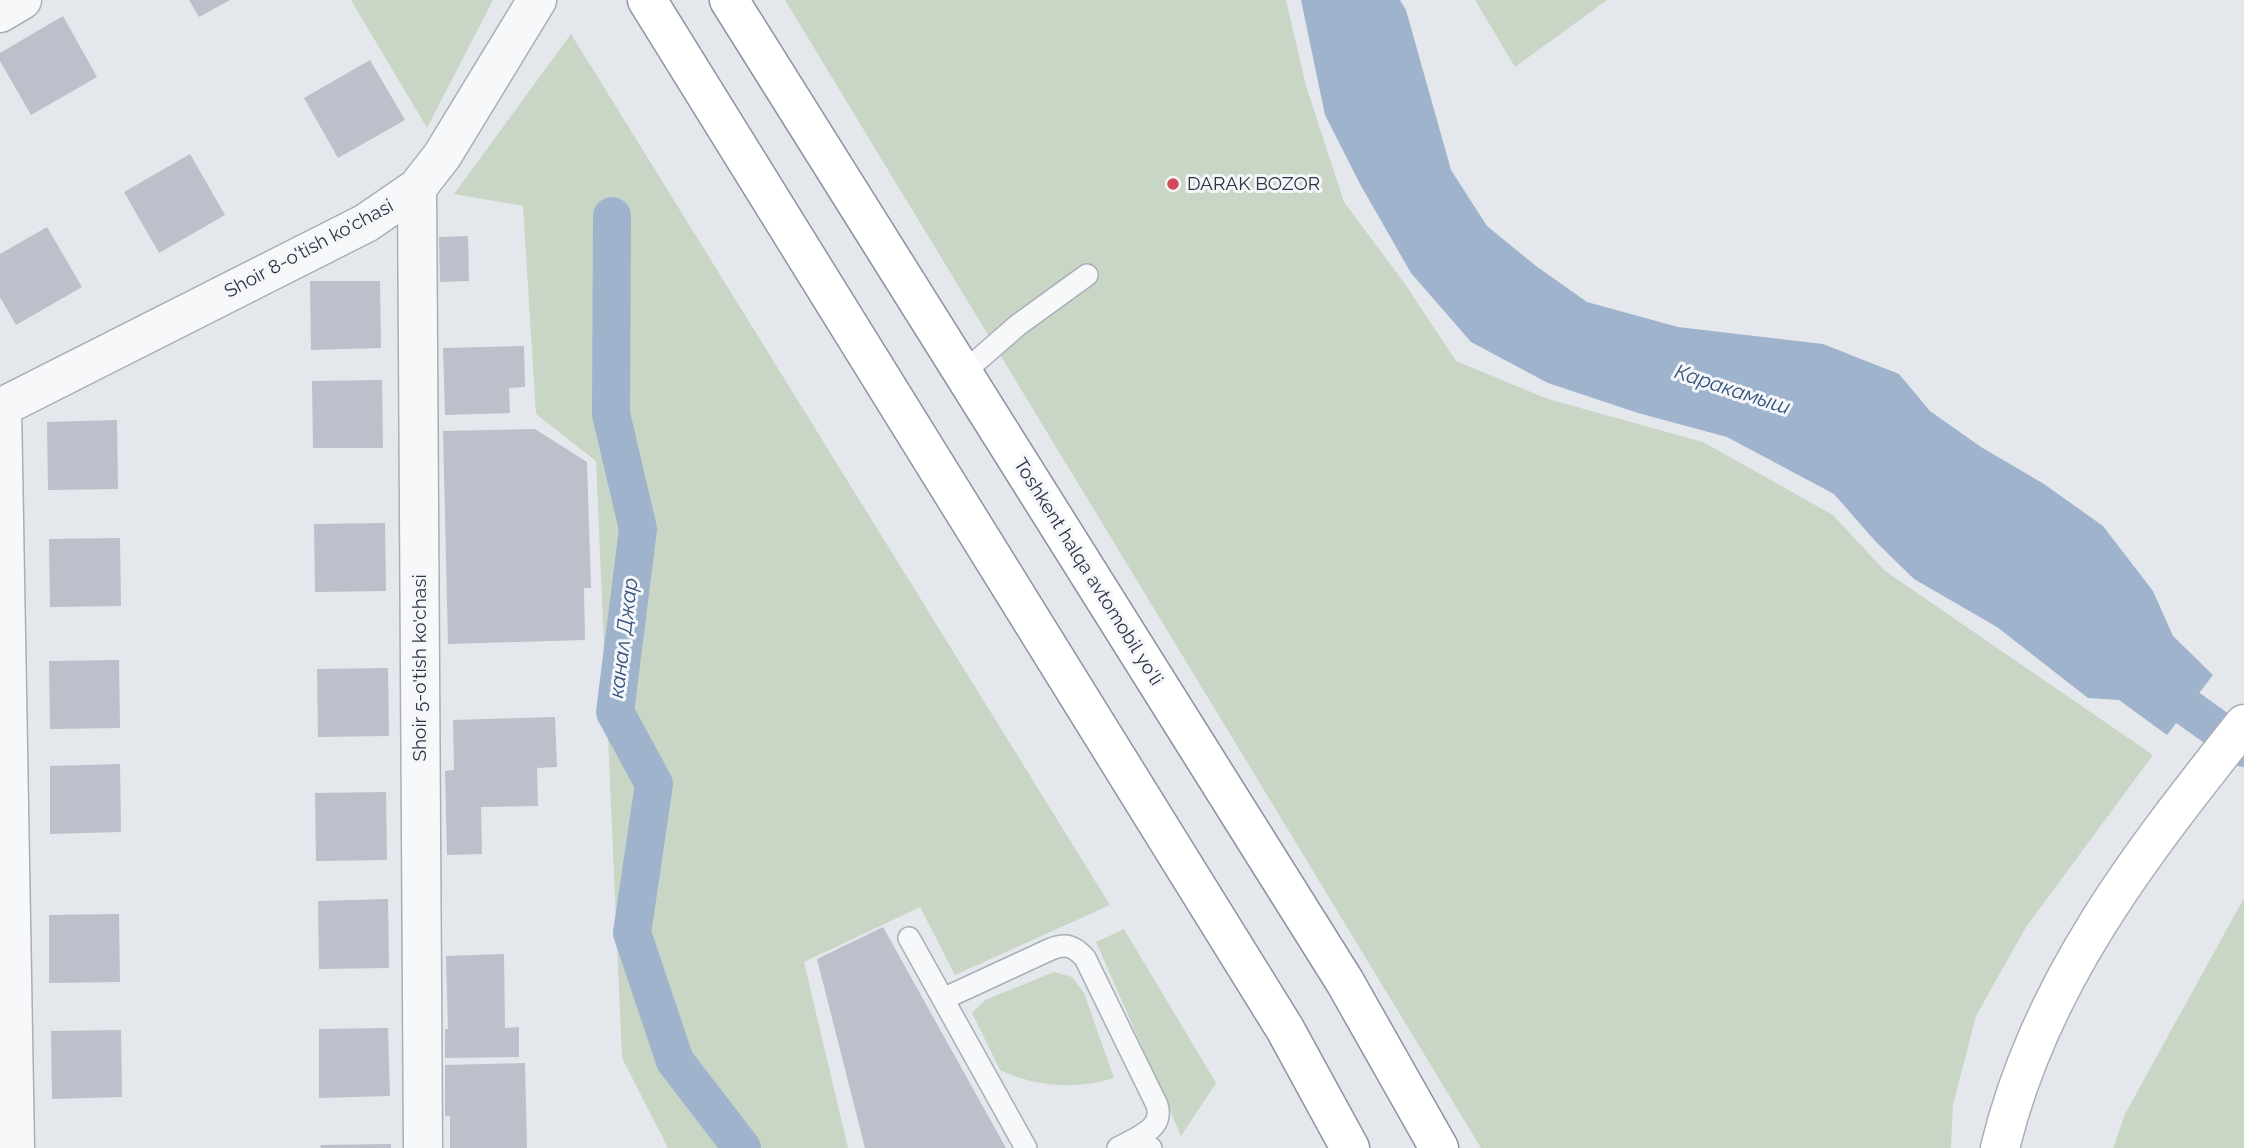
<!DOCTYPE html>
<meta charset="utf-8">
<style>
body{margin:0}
canvas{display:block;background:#e4e7ec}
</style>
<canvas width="2244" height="1148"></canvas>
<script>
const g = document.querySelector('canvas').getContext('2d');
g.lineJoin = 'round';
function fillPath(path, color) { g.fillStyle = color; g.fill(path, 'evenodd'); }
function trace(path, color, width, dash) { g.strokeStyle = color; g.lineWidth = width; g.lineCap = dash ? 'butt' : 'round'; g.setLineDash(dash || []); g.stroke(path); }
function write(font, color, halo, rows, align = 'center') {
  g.font = font + ' Raleway,sans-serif'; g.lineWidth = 6; g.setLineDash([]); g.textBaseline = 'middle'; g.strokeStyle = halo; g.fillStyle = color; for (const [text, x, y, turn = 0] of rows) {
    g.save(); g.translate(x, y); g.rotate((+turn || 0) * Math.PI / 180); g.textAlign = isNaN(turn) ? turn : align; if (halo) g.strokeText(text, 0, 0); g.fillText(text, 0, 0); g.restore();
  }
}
fillPath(new Path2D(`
 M351,0H493L427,128Z
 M785,0H1286L1306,86L1344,202L1405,284L1456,361L1548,399L1703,442L1833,515L1885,571L2153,755L2026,927L1976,1016L1953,1105L1951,1148H1481Z
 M1475,0H1607L1515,67Z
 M571,34L1110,905L955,975L920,907L804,962L848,1148H668L622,1058L596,461L536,414L523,206L454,194Z
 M2244,898V1148H2113L2125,1114Z
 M1124,929L1216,1083L1181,1136L1096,942Z
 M1054,972L1072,977L1084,993L1114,1078C1076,1090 1036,1087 1000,1070L972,1013L985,1000Z`), '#c9d6c5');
fillPath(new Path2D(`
 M1301,0H1400L1406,10L1451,170L1487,226L1536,266L1587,302L1678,327L1823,344L1899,374L1930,411L1981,447L2044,484L2103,526L2153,591L2173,636L2213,675L2167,735L2119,700L2088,698L1997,627L1914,579L1876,542L1834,494L1727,437L1638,413L1548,383L1471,342L1411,273L1360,184L1325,115Z`), '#9fb4cc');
trace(new Path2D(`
 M612,216L611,414L638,529L615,712L654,784L632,933L675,1061L742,1148
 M2146,678L2244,748`), '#9fb4cc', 38);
fillPath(new Path2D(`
 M189,0H230L199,17Z
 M63,16L97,77L31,115L0,61V53Z
 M370,60L405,120L338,158L304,98Z
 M190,154L225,215L159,253L124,192Z
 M47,227L82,287L16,325L0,297V254Z
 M468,236L469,281L440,282L439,237Z
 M310,281H380L381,348L311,350Z
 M524,346L525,387L509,388L510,413L445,415L443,348Z
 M382,380L383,448H313L312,381Z
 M117,420L118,489L48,490L47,422Z
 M535,429L587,462L591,588H584L585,640L448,644L443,431Z
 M385,523L386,591L315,592L314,524Z
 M120,538L121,606L50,607L49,539Z
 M119,660L120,728L50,729L49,661Z
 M388,668L389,736L318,737L317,669Z
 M555,717L557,767L537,768L538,806L481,807L482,854L447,855L445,771L454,770L453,720Z
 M120,764L121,832L50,834V766Z
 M386,792L387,860L316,861L315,793Z
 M388,899L389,968L319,969L318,901Z
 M119,914L120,982L49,983V915Z
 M883,927L1006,1148H865L817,959Z
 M504,954L505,1028L519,1027V1057L445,1058V1029H448L446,956Z
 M388,1028L390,1096L319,1098V1029Z
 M121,1030L122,1097L52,1099L51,1031Z
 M525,1063L527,1148H450V1116H445V1065Z
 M391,1144V1148H321L320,1145Z`), '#bbc0ca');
const service = new Path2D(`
 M963,373L1018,325L1087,275
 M909,938L1026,1148
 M943,999L1051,949C1066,943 1074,946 1085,958L1157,1105C1162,1122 1151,1130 1137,1138
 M1118,1148L1137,1138L1151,1148`);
const minor = new Path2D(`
 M0,13L22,0
 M417,188L423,1148
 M2,407L15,1148
 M0,408L366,223L417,188L442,156L537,0`);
const secondary = new Path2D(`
 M2000,1148C2040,982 2141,854 2244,724`);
const trunk = new Path2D(`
 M647,0L1285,1029L1350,1148
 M729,0L1345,982L1439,1148`);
trace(service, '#a9aeb7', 24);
trace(minor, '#a9aeb7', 41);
trace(secondary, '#a9aeb7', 41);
trace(trunk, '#8b94a3', 41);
trace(service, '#f7f8fa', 21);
trace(minor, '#f7f8fa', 38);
trace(secondary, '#fff', 38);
trace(trunk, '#fff', 38);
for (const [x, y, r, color] of [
 [1173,184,7,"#d1495b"]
]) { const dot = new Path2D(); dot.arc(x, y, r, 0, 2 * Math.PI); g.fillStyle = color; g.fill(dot); trace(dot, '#f4f6f9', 2.5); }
write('19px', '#2b3445', '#f4f6f9', [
 ["DARAK BOZOR",1187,184]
], 'left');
write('19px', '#2b3445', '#f4f6f9', [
 ["Shoir 8-o'tish ko'chasi",309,249,-28],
 ["Toshkent halqa avtomobil yo'li",1088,572,58],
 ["Shoir 5-o'tish ko'chasi",420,668,-90]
]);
write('italic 21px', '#34527a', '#f4f6f9', [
 ["Каракамыш",1732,390,18],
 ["канал Джар",624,638,-83]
]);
</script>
